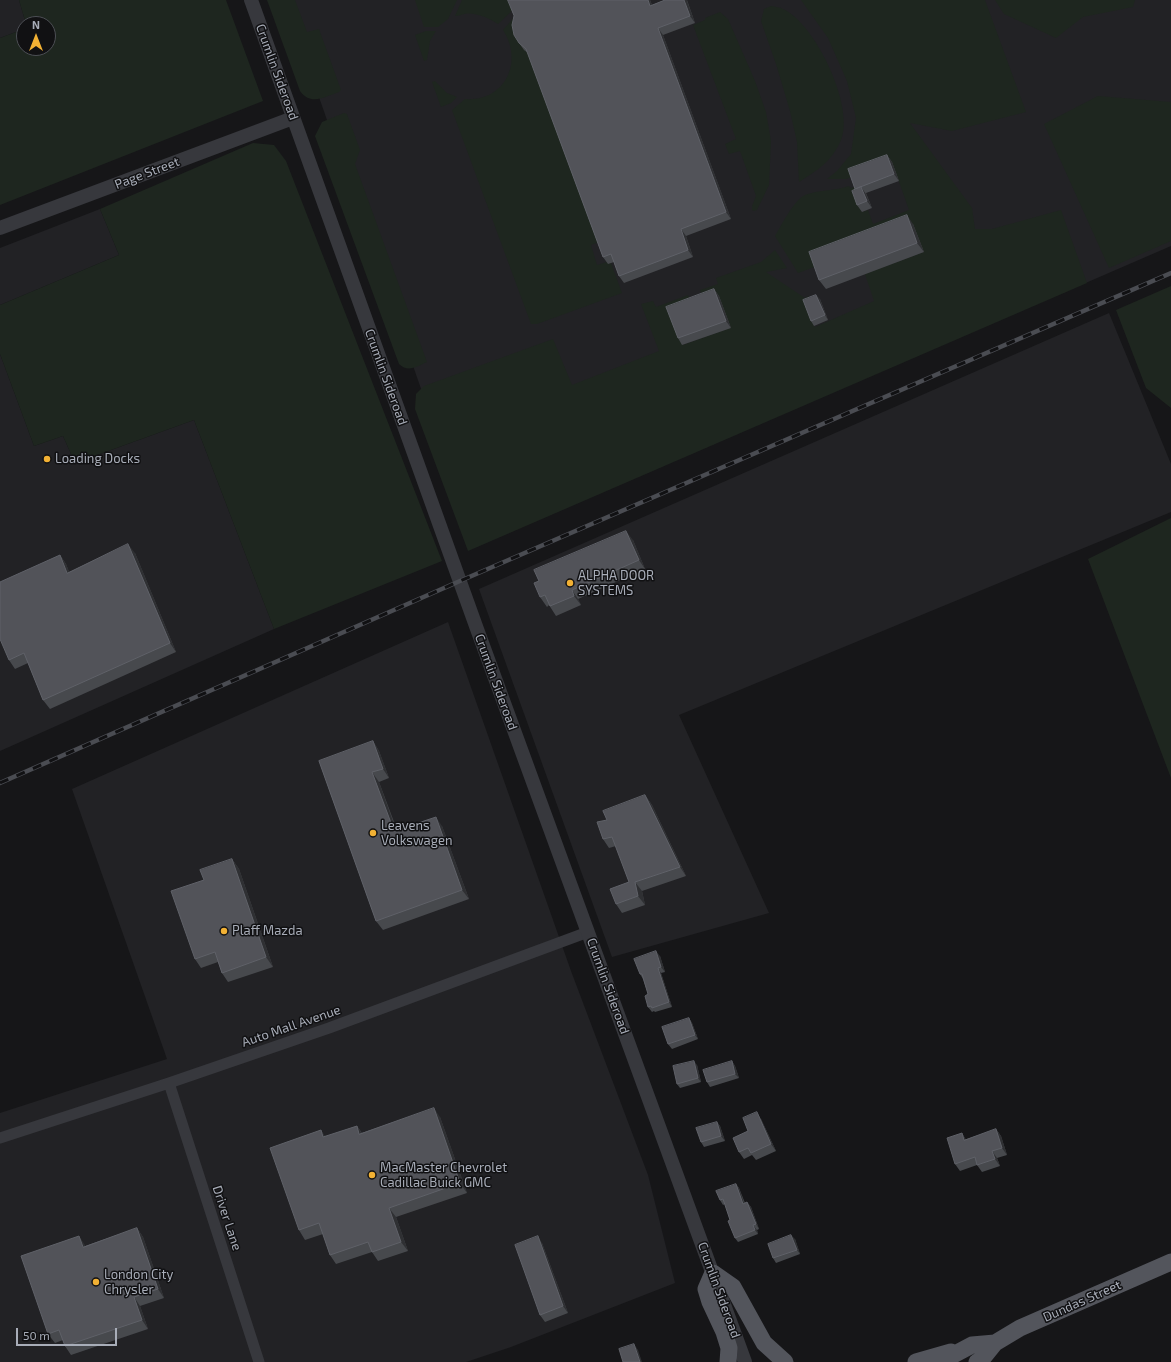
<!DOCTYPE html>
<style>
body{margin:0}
#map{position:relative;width:1171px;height:1362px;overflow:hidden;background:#161618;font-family:"Exo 2",sans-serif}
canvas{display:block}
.north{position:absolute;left:16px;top:16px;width:40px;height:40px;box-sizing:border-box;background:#111113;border:1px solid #4d4f55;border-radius:50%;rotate:0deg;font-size:11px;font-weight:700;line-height:16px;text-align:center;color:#a8adb8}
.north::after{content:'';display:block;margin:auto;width:14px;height:18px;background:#f2b134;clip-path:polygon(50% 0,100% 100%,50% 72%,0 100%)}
.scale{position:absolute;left:16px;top:1328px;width:101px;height:18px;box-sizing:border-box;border:2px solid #a8adb8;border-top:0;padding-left:5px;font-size:12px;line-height:14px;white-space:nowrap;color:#a8adb8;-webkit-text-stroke:3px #111113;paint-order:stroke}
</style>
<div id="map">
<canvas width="1171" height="1362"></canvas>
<div class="north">N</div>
<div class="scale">50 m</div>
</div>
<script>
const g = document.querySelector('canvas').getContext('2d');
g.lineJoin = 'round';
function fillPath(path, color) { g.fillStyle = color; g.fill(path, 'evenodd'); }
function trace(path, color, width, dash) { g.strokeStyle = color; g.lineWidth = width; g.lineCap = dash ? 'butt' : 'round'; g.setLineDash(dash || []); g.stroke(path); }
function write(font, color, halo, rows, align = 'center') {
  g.font = font + ' "Exo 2",sans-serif'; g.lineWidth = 3; g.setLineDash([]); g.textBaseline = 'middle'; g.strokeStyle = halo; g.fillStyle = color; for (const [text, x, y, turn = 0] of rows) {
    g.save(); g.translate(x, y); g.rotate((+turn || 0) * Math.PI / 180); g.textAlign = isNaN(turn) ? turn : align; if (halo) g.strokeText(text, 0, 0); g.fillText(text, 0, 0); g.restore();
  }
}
fillPath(new Path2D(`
 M0,0H19L26,24H24V29L0,38Z
 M285,0H1171V246L474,548L454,483Z
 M100,209L119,255L0,305V248Z
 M1109,313L1171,464V512L679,715L769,913L612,957L479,589Z
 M0,354L34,446L63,436L75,463L194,420L274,629L0,751Z
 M448,622L571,971L648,1175L675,1283L511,1347L466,1362H0V1113L167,1059L72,789Z`), '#222225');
fillPath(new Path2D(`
 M19,0H226L263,101L0,205V38L24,29V48H48V24H26Z
 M267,0H295L307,32L319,29L341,90L339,92C324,97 311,106 300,91Z
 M415,0H457L448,19L438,27H424Z
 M462,0H510L514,9L498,24C488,18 476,12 464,14C461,15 458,16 455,16Z
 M801,0H985L1026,112L952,131L910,123L972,208L975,229H992L1061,210L1087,283L468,551L415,409L416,394L424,386L553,339L572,385L659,351L641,304L653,301L656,307L688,295L693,306L683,345L730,328L705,301L700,290L718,284L716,278L761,262L775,250L787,268L766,272L805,298L808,296L812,302L806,305L815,327L874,301L865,274L924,252L817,266L798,273L775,236C782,225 793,201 805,195C816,190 836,191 849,186L850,188L857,187V198L862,212L868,210L873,224L909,210L892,162L846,179H827L837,171L851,154L856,118L847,81L828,38Z
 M995,0H1135L1133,7L1083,17L1056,38L1004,14Z
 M771,6C775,7 780,7 783,9C815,23 855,107 841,140C833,160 817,171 799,182L797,142L790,111L776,64L761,21L764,9Z
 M720,12L728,19L755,81L766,112L771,141L769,185L757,210L754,211L752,210V206L756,196L740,151L729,154L725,144L736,139L693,25L705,20V18Z
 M516,15L521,46L531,56L599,242L591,245L597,265L607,262L608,264L611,263L622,293L537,324H531L452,110L465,99C505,102 524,62 503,30Z
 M426,31H436L430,41L427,60L424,61L415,35Z
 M435,81L447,93L457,97L451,103L441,107L432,82Z
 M1098,96L1171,102V241L1109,268L1044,124Z
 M344,113L347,114L360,150L355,164L427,362C418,366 408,373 399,364L315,136L322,122Z
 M253,143L274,145L286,161L442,561L274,629L194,420L75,463L63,436L34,446L0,354V305L119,255L100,209Z
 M1171,286V408L1146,388L1116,310Z
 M1171,518V778L1088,559Z`), '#1e261f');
trace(new Path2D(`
 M169,1083L259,1362
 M0,1138L169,1083L329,1028L588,932`), '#37383d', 11);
trace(new Path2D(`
 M251,0L477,629L745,1362
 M0,228L293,118`), '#37383d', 14);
trace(new Path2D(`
 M728,1362L729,1348L724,1332L710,1302L706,1289L713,1273L733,1287L764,1343L785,1362
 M916,1362L951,1352
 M940,1362L972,1345L995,1343
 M977,1362L982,1359L995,1343L1020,1328L1171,1262`), '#53555c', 17);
const rail = new Path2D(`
 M0,783L460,581L1171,273`);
trace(rail, '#4a4c52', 4.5);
trace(rail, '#111113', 3, [9]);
fillPath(new Path2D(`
 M508,0H650L652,5L665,0H687L695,23L663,35L731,219L686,236L693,257L624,283L619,276L614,262L608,264L603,257L528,53L524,50L519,43L514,16Z
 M887,155L892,162L899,181L866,193L872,208L862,212L857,205L856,189H855Z
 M913,224L924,252L826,289L819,280Z
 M714,289L719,296L731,328L682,345L678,338Z
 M820,299L828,320L814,326L811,321Z
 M633,540L645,569L578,599L581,605L556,616L549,605L547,607L540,597L539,581Z
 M135,553L176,652L50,709L43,700L28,663L15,669L9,660L60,555L66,564L69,572Z
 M373,741L379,751L389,778L379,782L397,830L442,826L469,899L383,930L376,921L319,761Z
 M645,795L652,805L686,876L642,891L645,905L622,913L616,904L629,882L616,846L609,848L603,839L607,820Z
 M232,859L239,869L273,967L228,982L222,973L218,962L201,968L195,959L204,880Z
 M660,956L665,972L661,973L672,1007L655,1012L654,1011L652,1012L648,1007V994L643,979L640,974Z
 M689,1018L692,1023L698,1039L672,1049L668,1044Z
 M732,1061L735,1066L739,1078L710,1087L707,1082Z
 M697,1065L701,1082L680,1088L677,1084Z
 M440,1117L467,1193L396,1217L408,1251L378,1261L372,1252L336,1264L330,1255L323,1234L305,1240L299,1230L321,1130L325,1137L357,1126L362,1133Z
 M761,1119L776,1151L756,1160L752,1155L744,1159L739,1152L748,1131Z
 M717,1122L720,1126L725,1141L704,1147L701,1142Z
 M996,1129L1001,1136L1007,1155L997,1158L1000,1166L982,1172L977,1165L960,1171L955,1164L962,1133L966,1140Z
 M736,1184L739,1188L745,1203L747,1202L751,1207L759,1229L757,1230L758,1234L738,1242L735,1238L730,1220L725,1204L723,1205L720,1200Z
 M137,1228L143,1237L164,1298L140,1306L148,1329L71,1355L65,1346L63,1340L55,1343L48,1334L85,1246Z
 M795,1239L800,1254L776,1263L773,1258Z
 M542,1243L568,1313L545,1322L540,1315Z`), '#47494d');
fillPath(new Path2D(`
 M648,0H650L655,13L650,6Z
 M684,0H687V1L695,23L690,16Z
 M658,28L663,35L731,219L726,212Z
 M887,155L892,162L899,181L894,174Z
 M861,187L866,194L872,208L867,201Z
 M907,215L913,224L924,252L917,243Z
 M681,229L686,236L693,257L688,250Z
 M714,289L719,296L731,328L726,321Z
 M816,295L820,299L828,320L825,315Z
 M626,531L633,540L645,569L639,560Z
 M128,544L135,553L176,652L170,643Z
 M60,555L66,564L73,582L67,573Z
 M572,590L578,599L581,605L574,596Z
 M373,741L379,751L389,778L383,769Z
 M372,772L379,782L400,841L394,831Z
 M645,795L652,805L686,876L680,867Z
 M436,817L442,826L469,899L462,890Z
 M232,859L239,869L273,967L266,957Z
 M635,882L642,891L645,905L638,896Z
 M656,951L660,956L665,972L661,967Z
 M658,968L661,973L672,1007L669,1002Z
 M689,1018L692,1023L698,1039L695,1035Z
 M694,1061L697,1065L701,1082L698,1078Z
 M732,1061L735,1066L739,1078L735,1074Z
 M434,1108L440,1117L467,1193L460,1183Z
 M757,1112L761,1119L776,1151L771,1144Z
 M717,1122L720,1126L725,1141L721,1136Z
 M357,1126L363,1135L359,1134Z
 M996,1129L1001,1136L1007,1155L1002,1148Z
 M321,1130L327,1139L323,1137Z
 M962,1133L966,1140H964Z
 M992,1151L997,1158L1000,1166L995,1159Z
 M736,1184L739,1188L746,1209L743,1204Z
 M747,1202L751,1207L759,1229L756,1224Z
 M389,1208L396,1217L408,1251L401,1242Z
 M753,1225L757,1230L758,1234L755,1230Z
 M137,1228L143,1237L164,1298L158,1289Z
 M791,1235L795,1239L800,1254L797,1250Z
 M79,1236L85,1245L89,1256L83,1247Z
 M538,1236L542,1243L568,1313L563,1306Z
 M134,1297L140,1306L148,1329L142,1320Z
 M634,1344L638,1350L642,1362H640Z`), '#2f3033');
const building = new Path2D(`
 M508,0H648L650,6L665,0H684L690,16L658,28L726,212L681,229L688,250L619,276L611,254L603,257L526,49L519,43L514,35L512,25L514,16Z
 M887,155L894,174L855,189L848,169Z
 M861,187L867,201L857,205L852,191Z
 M907,215L917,243L819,280L809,252Z
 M714,289L726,321L678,338L666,307Z
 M816,295L825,315L811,321L803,300Z
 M626,531L639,560L572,590L574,596L550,606L545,595L540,597L534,583L539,581L534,570Z
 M128,544L170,643L43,700L24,653L9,660L0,639V582L60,555L67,573Z
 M373,741L383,769L372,772L394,831L436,817L462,890L376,921L319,761Z
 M645,795L680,867L635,882L638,896L616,904L610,889L629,882L612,837L603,839L597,822L607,820L603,811Z
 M232,859L266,957L222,973L215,952L195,959L171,891L204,880L200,870Z
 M656,951L661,967L658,968L669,1002L652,1008L651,1006L648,1007L645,996L648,994L642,974H640L634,959Z
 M689,1018L695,1035L668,1044L662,1027Z
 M694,1061L698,1078L677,1084L673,1066Z
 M732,1061L735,1074L707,1082L703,1070Z
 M434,1108L460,1183L389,1208L401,1242L372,1252L368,1242L330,1255L319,1223L299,1230L270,1148L321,1130L323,1137L357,1126L359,1134Z
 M757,1112L771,1144L751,1153L748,1148L739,1152L733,1138L748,1131L743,1118Z
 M717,1122L721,1136L701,1142L696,1128Z
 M996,1129L1002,1148L992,1151L995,1159L977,1165L975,1157L955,1164L947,1138L962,1133L964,1140Z
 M736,1184L743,1204L747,1202L756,1224L753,1225L755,1230L735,1238L728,1221L730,1220L723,1199L720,1200L716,1191Z
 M137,1228L158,1289L134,1297L142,1320L65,1346L59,1330L48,1334L21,1256L79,1236L83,1247Z
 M791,1235L797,1250L773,1258L768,1244Z
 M538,1236L563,1306L540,1315L515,1245Z
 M634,1344L640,1362H623L619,1349Z`);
fillPath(building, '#525359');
trace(building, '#5f6168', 1);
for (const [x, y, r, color] of [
 [47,459,4,"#f2b134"],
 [570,583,4,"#f2b134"],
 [373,833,4,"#f2b134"],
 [224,931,4,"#f2b134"],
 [372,1175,4,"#f2b134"],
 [96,1282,4,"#f2b134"]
]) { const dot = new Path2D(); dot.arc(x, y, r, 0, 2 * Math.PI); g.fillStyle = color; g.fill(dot); trace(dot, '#111113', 1.5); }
write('13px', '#a8adb8', '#111113', [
 ["Crumlin Sideroad",277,72,70],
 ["Page Street",147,173,-21],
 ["Crumlin Sideroad",386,377,70],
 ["Crumlin Sideroad",496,682,70],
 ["Crumlin Sideroad",608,986,70],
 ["Auto Mall Avenue",291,1026,-19],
 ["Driver Lane",227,1218,72],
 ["Crumlin Sideroad",719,1290,70],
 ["Dundas Street",1082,1301,-24]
]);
write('13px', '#a8adb8', '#111113', [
 ["Loading Docks",55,459],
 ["ALPHA DOOR",578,576],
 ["SYSTEMS",578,591],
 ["Leavens",381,826],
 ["Volkswagen",381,841],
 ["Plaff Mazda",232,931],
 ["MacMaster Chevrolet",380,1168],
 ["Cadillac Buick GMC",380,1183],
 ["London City",104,1275],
 ["Chrysler",104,1290]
], 'left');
</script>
